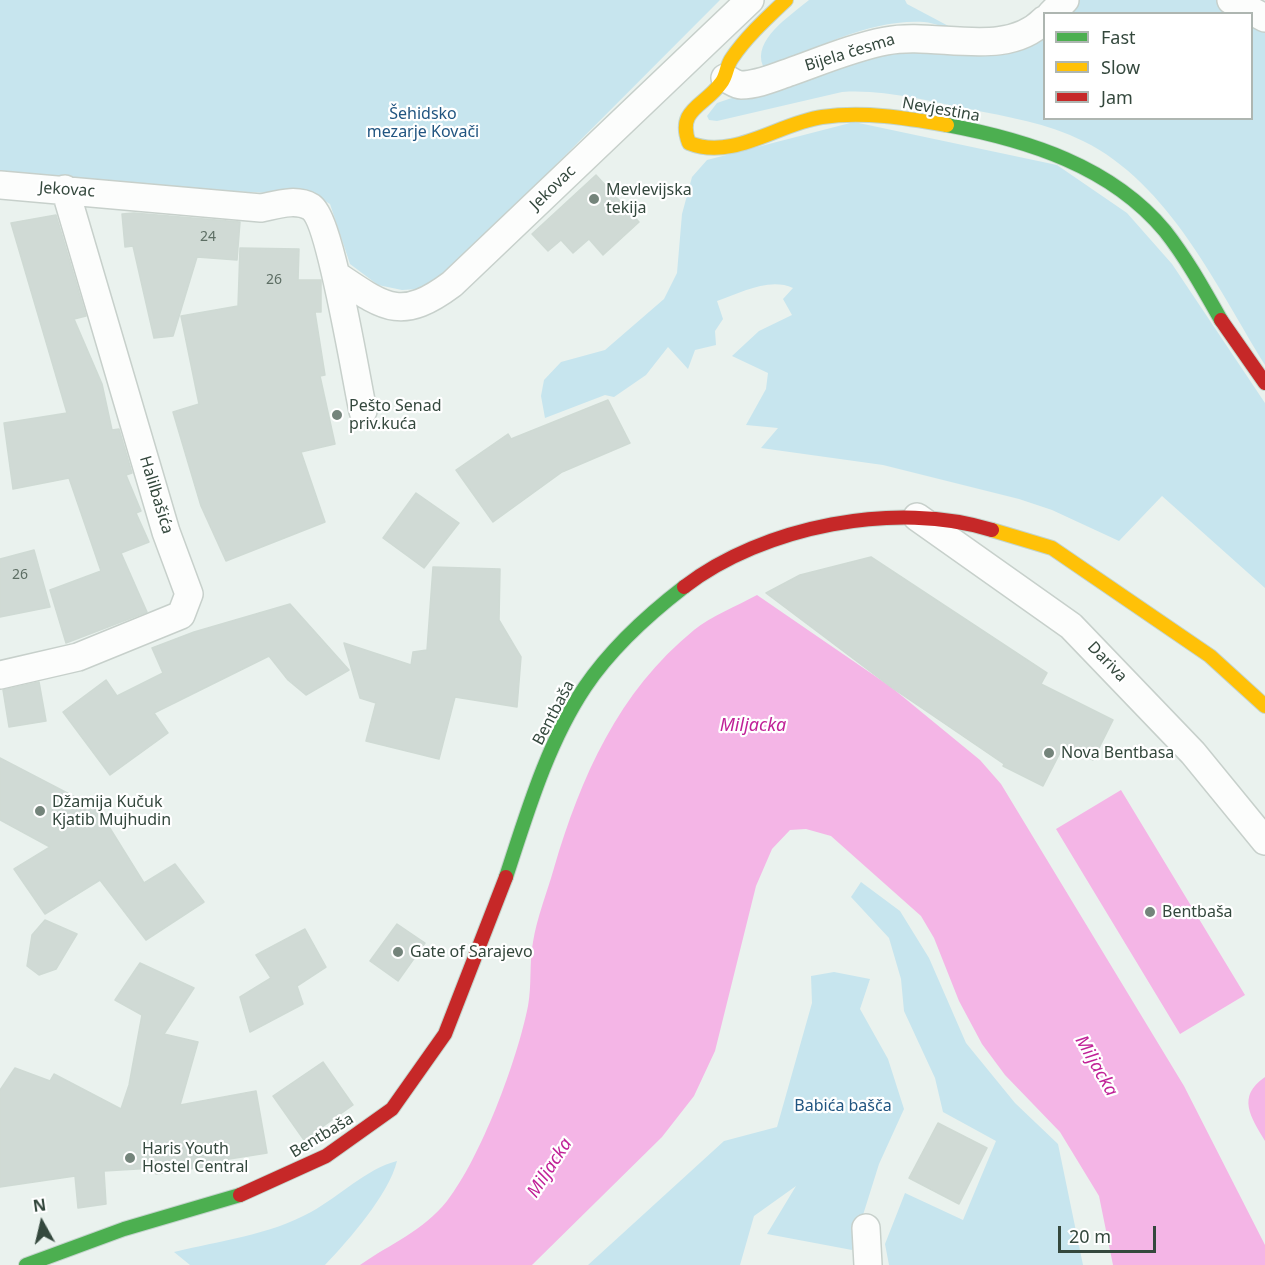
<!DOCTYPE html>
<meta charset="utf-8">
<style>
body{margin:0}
#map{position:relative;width:1265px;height:1265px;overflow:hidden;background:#eaf2ee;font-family:"Noto Sans",sans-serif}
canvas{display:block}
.legend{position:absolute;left:1043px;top:12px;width:210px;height:108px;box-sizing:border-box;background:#fff;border:2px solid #aeb6b1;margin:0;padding:8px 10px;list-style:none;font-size:18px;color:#34483d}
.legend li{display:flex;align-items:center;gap:12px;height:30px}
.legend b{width:30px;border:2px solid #aeb6b1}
.north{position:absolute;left:12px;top:1193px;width:60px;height:60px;-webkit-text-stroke:4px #fff;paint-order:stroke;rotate:352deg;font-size:16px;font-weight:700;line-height:24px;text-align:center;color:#34483d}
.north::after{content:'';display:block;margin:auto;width:21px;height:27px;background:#34483d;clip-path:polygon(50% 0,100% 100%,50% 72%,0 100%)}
.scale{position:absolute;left:1058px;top:1226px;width:98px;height:27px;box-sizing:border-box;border:3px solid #34483d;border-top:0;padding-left:8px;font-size:18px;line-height:21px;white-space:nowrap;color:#34483d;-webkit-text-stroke:4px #fff;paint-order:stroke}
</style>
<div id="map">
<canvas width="1265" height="1265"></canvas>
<ul class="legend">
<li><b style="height:8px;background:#4caf50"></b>Fast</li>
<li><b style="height:8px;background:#ffc107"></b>Slow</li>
<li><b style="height:8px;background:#c62828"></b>Jam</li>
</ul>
<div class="north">N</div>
<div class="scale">20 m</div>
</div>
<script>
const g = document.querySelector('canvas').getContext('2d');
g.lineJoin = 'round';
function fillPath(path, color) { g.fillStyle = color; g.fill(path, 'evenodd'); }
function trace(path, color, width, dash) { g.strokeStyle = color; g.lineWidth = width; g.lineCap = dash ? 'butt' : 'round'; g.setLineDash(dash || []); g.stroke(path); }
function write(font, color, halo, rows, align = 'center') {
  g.font = font + ' "Noto Sans",sans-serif'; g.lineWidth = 4.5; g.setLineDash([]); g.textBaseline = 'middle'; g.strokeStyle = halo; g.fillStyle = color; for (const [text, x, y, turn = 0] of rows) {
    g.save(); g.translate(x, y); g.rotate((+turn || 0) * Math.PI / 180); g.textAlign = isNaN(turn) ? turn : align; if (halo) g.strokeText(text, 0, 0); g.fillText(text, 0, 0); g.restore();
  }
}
fillPath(new Path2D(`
 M0,0H720L433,288L402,290L378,285L350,264L330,204L315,195L28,182L0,179Z
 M809,0H905L907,4L956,30C946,28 935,23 924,22C870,19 818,48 769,67L763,66C752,40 790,16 809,0Z
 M1073,0H1218L1240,14H1059Z
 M1252,20L1265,28V365C1217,287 1169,183 1083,141C1047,123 1008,117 969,109C928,101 884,89 842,92L717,121L709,120L707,116L717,103L879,48L1044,29V118H1252Z
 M854,122L1057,165L1127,213L1172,264L1265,403V588L1162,496L1119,541L1052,510L1019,499L883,465L761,448L778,428L746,425L766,389L768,373L732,356L759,331L792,315L783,299L793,288C769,277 741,293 717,301L723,319L715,331L716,345L695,350L688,369L668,347L646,375L614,397L605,395L545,418L541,396L544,380L561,362L605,350L664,299L677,273L682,214L692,177L707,160Z
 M861,882L900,911L929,958L966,1043L1015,1103L1058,1144L1083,1265H889L885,1244L905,1193L963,1220L996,1141L943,1112L935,1078L904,1011L901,979L889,938L851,897Z
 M834,972L870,979L860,1009L888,1059L904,1109L879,1164L852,1250L767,1234L796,1186L754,1216L740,1265H588L724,1141L777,1127L812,1003L811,976Z
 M397,1161C389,1194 349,1240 325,1265H190L174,1252C219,1241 270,1235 311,1212C340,1196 366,1169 397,1161Z`), '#c7e5ee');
fillPath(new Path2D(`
 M757,595L891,687L980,760L1001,784L1184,1086L1265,1245V1265H1113L1099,1196L1060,1132L1005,1075L982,1044L959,1001L934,938L921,916L831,836L806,829L790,830L772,849L756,886L715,1051L694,1096L662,1137L532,1265H360C390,1244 423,1231 447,1201C481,1157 517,1061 528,1006C532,985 529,963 533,942C537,917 547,893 554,868C581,777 618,692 694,630C711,616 737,606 757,595Z
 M1121,790L1245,995L1180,1034L1056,829Z
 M1265,1077V1141C1251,1117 1236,1097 1265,1077Z`), '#f4b5e6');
const building = new Path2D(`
 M596,175L639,222L603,255L589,239L573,253L561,240L548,251L532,234Z
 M134,213L240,222L237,260L197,257L173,336L154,338L133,246L125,247L122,214Z
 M56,215L86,316L74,319L102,384L112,430L119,429L132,473L126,475L141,511L136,513L149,542L121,553L147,612L66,643L50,590L101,571L69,478L13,489L4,423L67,413L11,223Z
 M240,248L299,249L298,280H321V312H315L325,375L320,376L335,444L301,452L325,522L226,561L201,506L173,412L199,404L181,316L238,306Z
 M608,400L630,443L562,472L493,522L456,470L508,434L511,439Z
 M416,493L459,523L424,568L383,538Z
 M34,550L50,607L0,617V559Z
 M871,557L1047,673L1041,684L1113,720L1093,760L1064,745L1043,786L1003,766L1004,764L891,687L766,593L800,575Z
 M433,567L500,569L499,620L521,657L517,707L455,697L439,759L366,741L376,703L360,698L344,643L411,665L413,652L427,650Z
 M290,604L349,670L306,695L288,680L269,656L154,713L168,733L110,775L63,712L106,680L117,696L163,673L152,648L194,632Z
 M39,682L46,721L9,727L3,690Z
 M0,758L98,809L144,883L175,864L204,902L146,940L100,880L45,914L14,869L50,847L0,820Z
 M45,920L77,934L56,969L39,975L27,966L32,935Z
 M397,924L425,943L398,981L370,961Z
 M305,929L326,967L297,986L303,1004L250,1032L240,997L271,978L256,955Z
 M140,963L194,988L164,1034L198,1042L180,1105L256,1091L267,1153L223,1160L224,1164L156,1174L154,1168L104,1171L106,1204L78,1208L75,1176L0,1187V1090L15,1068L50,1081L54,1074L121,1109L129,1085L142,1015L115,1000Z
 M323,1062L353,1105L304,1140L273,1096Z
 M938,1123L987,1148L959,1204L909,1178Z`);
fillPath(building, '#d0dad5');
trace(building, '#cfdad4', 1.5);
const street = new Path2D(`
 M1231,0L1265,18
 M1051,14L1065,0
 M725,78C730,80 736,85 741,85C758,85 775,77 790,72C821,61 854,47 886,41C936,31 1005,60 1044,20
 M0,185L261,208C276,205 296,198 311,207C331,221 356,379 363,411
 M336,275C385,308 401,322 452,284L750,0
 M917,517L1071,626L1193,753L1265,841
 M0,675L78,657L181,615L189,594L166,532L65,189
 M866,1228L868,1265`);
const fast = new Path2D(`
 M947,125C1027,140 1111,166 1165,231C1187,259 1204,290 1221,320
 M506,877C527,813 547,744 585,687C610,650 649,614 684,587
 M26,1265L124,1229L240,1195`);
const slow = new Path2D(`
 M786,0C767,18 747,36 732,58C726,66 727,76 721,83C705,106 676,109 689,143C733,161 779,123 822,117C864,111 906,118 947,125
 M992,530L1052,548L1210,656L1265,706`);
const jam = new Path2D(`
 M1221,320L1265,383
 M684,587C763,526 897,500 992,530
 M240,1195L326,1156L392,1109L445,1034L506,877`);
trace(street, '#c7d0cb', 30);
trace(fast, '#c3d4cc', 16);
trace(slow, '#c3d4cc', 16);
trace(jam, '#c3d4cc', 16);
trace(street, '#fcfdfc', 27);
trace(fast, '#4caf50', 14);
trace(slow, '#ffc107', 14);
trace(jam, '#c62828', 14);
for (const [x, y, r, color] of [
 [594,199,6,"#74847b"],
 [337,415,6,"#74847b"],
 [1049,753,6,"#74847b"],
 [40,811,6,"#74847b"],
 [1150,912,6,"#74847b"],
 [398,952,6,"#74847b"],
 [130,1158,6,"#74847b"]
]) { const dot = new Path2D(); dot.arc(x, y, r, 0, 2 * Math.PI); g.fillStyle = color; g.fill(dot); trace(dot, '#fff', 2); }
write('14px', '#5d6e64', null, [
 ["24",208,237],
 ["26",274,280],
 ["26",20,575]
]);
write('16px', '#34483d', '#fff', [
 ["Bijela česma",850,53,-17],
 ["Nevjestina",941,110,10],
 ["Jekovac",553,188,-44],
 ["Jekovac",67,190,4],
 ["Halilbašića",156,495,73],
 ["Dariva",1107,662,46],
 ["Bentbaša",554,713,-62],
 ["Bentbaša",322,1136,-31]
]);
write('16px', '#215581', '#fff', [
 ["Šehidsko",423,114],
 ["mezarje Kovači",423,132],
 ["Babića bašča",843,1106]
]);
write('16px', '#34483d', '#fff', [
 ["Mevlevijska",606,190],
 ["tekija",606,208],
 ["Pešto Senad",349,406],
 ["priv.kuća",349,424],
 ["Nova Bentbasa",1061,753],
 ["Džamija Kučuk",52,802],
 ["Kjatib Mujhudin",52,820],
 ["Bentbaša",1162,912],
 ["Gate of Sarajevo",410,952],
 ["Haris Youth",142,1149],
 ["Hostel Central",142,1167]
], 'left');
write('italic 18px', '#c02197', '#fff', [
 ["Miljacka",753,726],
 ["Miljacka",1096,1066,60],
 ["Miljacka",550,1168,-57]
]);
</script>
